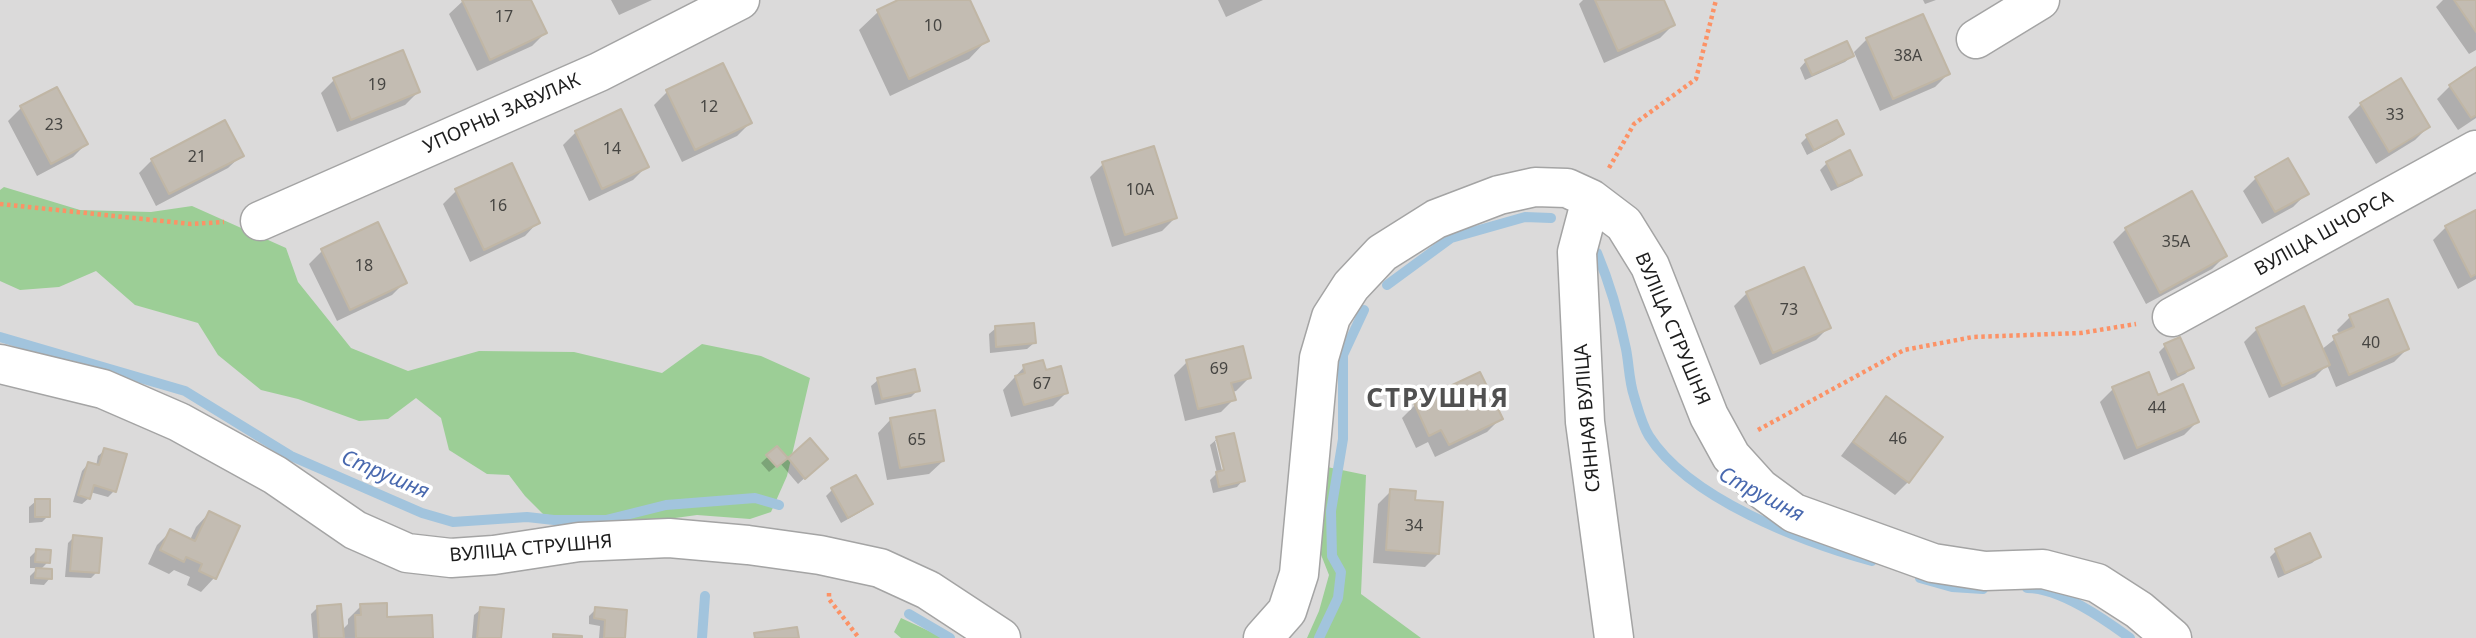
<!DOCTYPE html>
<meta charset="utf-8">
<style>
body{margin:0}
canvas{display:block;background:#eeede2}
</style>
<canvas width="2476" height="638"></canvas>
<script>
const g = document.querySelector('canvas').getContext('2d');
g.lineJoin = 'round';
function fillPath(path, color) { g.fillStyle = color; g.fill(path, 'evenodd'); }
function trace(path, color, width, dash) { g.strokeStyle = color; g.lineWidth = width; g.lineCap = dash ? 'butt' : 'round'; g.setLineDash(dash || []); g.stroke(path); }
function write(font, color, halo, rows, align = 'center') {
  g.font = font + ' "Noto Sans",sans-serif'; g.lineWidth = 7; g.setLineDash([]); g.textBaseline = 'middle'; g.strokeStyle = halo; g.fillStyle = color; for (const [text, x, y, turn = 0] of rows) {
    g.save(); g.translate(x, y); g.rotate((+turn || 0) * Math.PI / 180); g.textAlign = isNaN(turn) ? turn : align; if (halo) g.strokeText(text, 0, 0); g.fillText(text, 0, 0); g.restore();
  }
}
fillPath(new Path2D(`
 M0,0H2476V638H0Z`), '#dbdada');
fillPath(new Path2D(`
 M4,187L80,210L151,212L192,206L286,248L298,282L351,348L408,371L479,351L574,352L662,373L702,344L761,356L810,378L787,476L771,512L750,519L697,515L617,526L543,514L525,496L509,475L487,474L449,450L441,418L416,398L388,419L359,421L298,399L261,390L218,355L198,323L135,305L96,271L59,287L20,290L0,281V190Z
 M1327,467L1366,475L1361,594L1421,638H1307L1319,611L1329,575L1316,542Z
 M901,618L944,638H901L894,632Z`), '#9cce96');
fillPath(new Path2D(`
 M464,0H529L545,33L532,46L477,71L449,14Z
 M611,0H652L619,15Z
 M903,0H968L987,40L969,59L890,96L859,30L878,12Z
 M1218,0H1263L1226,17Z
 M1583,0H1662L1673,25L1660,38L1604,63L1579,4Z
 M1923,0H1936L1925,4Z
 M2443,0H2476V50L2469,54L2436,7Z
 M1867,39L1948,74L1935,87L1880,111L1854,52Z
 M1852,56L1845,62L1805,80L1800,68L1806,61Z
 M2476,69V118L2458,130L2437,99L2450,86Z
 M334,80L418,92L405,105L337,132L321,93Z
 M2400,81L2428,127L2415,140L2376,164L2348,117L2361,104Z
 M667,92L750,123L737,136L682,162L654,105Z
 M21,108L86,144L73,157L37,176L8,121Z
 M576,132L646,167L633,180L589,201L563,145Z
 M1842,134L1836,140L1807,155L1801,143L1807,137Z
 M242,155L228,168L156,206L139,173L152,160Z
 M1827,163L1860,174L1853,181L1831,191L1820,170Z
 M1103,164L1175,218L1162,231L1112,247L1090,177Z
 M2256,178L2306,194L2293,207L2262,224L2243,191Z
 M456,191L538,222L525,236L470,262L443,204Z
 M2476,211V279L2458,289L2433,240L2446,227Z
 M2126,229L2225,256L2212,269L2146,304L2113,242Z
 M322,251L405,282L392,295L337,321L309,264Z
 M1747,293L1829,327L1816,340L1760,365L1734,306Z
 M2350,317L2407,349L2394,362L2336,387L2327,365L2315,377L2269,398L2244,342L2257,329L2321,350L2340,335L2337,330Z
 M996,328L1034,343L1027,349L990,353L989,334Z
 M2165,346L2192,368L2185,374L2171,381L2159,352Z
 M1187,362L1249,378L1236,391L1232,392L1234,399L1221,412L1185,421L1174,375Z
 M1024,367L1044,372L1066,393L1053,406L1011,417L1003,390Z
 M878,380L918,390L911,397L875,405L871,386Z
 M2113,389L2157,397L2197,422L2184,435L2124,460L2100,402Z
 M1887,399L1908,482L1895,495L1841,456L1874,412Z
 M1415,405L1500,419L1487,432L1435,457L1428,442L1416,448L1402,418Z
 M891,419L943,461L929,474L887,480L878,433Z
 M1232,435L1243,480L1237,487L1213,493L1210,480L1217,473L1210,445L1217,439ZM1215,441H1219L1228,478L1224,479Z
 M810,441L819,465L798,484L780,463L769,472L761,463L777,448L788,460Z
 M105,450L114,491L108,497L90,492L89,498L82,504L73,502L82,471L88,464L96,466L98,456Z
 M832,490L870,504L864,510L841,523L826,496Z
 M1391,491L1413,502L1438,554L1425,567L1373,563L1378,504Z
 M36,501L48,516L42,522L29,523V507Z
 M209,513L238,527L214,578L201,592L187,585L190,577L174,570L169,574L148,564L157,545L170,532L190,540L196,527Z
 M74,537L97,572L91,578L65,577L68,543Z
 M37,550L48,562L40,570L50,578L44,585L30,584V576L38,568H30V557Z
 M2276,551L2319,557L2312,563L2278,578L2270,557Z
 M361,606L386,619L431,638H313L311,614L318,607L341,631L348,624V619Z
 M481,609L499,638H472L474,615Z
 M596,609L623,638H599L600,626L589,624V616Z`), '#0003');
trace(new Path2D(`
 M1597,253C1610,284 1619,315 1626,349C1629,364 1629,381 1634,396C1638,409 1642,425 1649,436C1689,499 1803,542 1872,561
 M1387,285L1451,238L1525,217L1551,218
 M0,337L185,391L291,456L422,513L453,522L527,517L554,520H606L666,505L755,498L779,505
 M1920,578L1952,587L1983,589
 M2027,588C2060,588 2104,619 2130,638
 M909,614L950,638
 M702,638L705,596
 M1319,638L1338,598L1341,572L1332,556L1331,511L1343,439V355L1364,310`), '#a2c4dd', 10);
const building = new Path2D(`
 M462,0H531L547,33L490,60Z
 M898,0H970L989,41L909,79L877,10Z
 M1595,0H1664L1675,25L1618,51Z
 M2454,0H2476V32Z
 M1923,14L1950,74L1893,99L1866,38Z
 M1847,41L1854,56L1812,75L1805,60Z
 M403,50L420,92L351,120L333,78Z
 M723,63L752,123L695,150L666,90Z
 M2476,67V115L2471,118L2449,85Z
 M2401,78L2430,127L2389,152L2360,103Z
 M57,87L88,144L51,164L20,106Z
 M621,109L649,167L602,189L575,131Z
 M225,120L244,156L169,194L151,159Z
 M1837,120L1844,134L1814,150L1806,135Z
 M1154,146L1177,218L1125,235L1102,162Z
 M1850,150L1862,175L1838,186L1826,162Z
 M2288,158L2309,194L2275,212L2255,177Z
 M512,163L540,223L484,250L455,189Z
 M2192,191L2227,256L2160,293L2125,228Z
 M2476,210V274L2471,277L2445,226Z
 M378,222L407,283L350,310L321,249Z
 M1804,267L1831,328L1773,353L1746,292Z
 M2388,299L2409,349L2349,375L2333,336L2354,327L2349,315Z
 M2304,306L2330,365L2282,386L2256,328Z
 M1034,323L1036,343L996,347L995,326Z
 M2180,337L2194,368L2178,375L2164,344Z
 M1243,346L1251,378L1231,383L1236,400L1198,409L1186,360Z
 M1043,360L1046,370L1061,366L1068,393L1024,405L1015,376L1025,373L1023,365Z
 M915,369L920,391L882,399L877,378Z
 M1480,372L1503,419L1449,445L1441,430L1429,436L1414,403Z
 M2149,372L2158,395L2183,384L2199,422L2137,448L2112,387Z
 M1886,396L1943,437L1909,483L1853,442Z
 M935,410L944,461L900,468L890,418Z
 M1234,433L1245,481L1219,487L1216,472L1224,470L1216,437Z
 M810,438L828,459L805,479L788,458Z
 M777,446L788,458L777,467L766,455Z
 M104,448L127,454L116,492L94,485L90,499L78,495L88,462L99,465Z
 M856,475L873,504L848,518L831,488Z
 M1390,489L1416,491L1415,500L1443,502L1439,554L1386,550Z
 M35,499H50V517H35Z
 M209,511L240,526L216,579L199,571L202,564L186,557L184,562L160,550L170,529L195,541Z
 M2310,533L2321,557L2285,573L2275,549Z
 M73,535L102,538L99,573L70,571Z
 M36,549L51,550L50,563L35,562Z
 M36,568L52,569V579L35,578Z
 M387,603V617L432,615L433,638H356L355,615H361L360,604Z
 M341,604L344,638H319L317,606Z
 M480,607L504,609L501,638H477Z
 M595,607L627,610L625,638H604L605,620L594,618Z
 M797,627L799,638H755L754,633Z
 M553,634L582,636V638H553Z`);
fillPath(building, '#c3bcb2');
trace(building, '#c0b6a5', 2);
const minor = new Path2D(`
 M1976,39L2040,0
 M1591,199L1577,252L1585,422L1614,638
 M260,221L599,72L740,0
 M2172,317L2476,150
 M0,364L103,389L179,422L275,475L355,530L407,553L451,558L494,555L579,542L669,538L748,545L820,555L880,568L928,590L1001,638
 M1263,638L1287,611L1299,574L1319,358L1331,317L1351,286L1382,253L1436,219L1499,195L1535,187L1567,188L1591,199L1624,224L1650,266L1709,416L1731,456L1760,488L1794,513L1933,563L1985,571L2043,569L2097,583L2139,610L2172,638`);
trace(minor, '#a4a4a4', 41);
trace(new Path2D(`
 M1609,168L1634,124L1696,79L1716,0
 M0,204L191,224L224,222
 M1758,430L1904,350L1973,337L2081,333L2136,324
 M829,593V599L859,638`), '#fc9266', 4.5, [3.5, 3.5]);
trace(minor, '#fff', 38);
write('16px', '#464542', null, [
 ["17",504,17],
 ["10",933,26],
 ["38А",1908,56],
 ["19",377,85],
 ["12",709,107],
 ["33",2395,115],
 ["23",54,125],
 ["14",612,149],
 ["21",197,157],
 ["10А",1140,190],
 ["16",498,206],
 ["35А",2176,242],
 ["18",364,266],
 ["73",1789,310],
 ["40",2371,343],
 ["69",1219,369],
 ["67",1042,384],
 ["44",2157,408],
 ["46",1898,439],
 ["65",917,440],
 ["34",1414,526]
]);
write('19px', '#1d1d1d', '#fff', [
 ["УПОРНЫ ЗАВУЛАК",502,114,-24],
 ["ВУЛІЦА ШЧОРСА",2324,234,-29],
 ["ВУЛІЦА СТРУШНЯ",1672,329,67],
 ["СЯННАЯ ВУЛІЦА",1588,418,-95],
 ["ВУЛІЦА СТРУШНЯ",531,549,-5]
]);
write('italic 21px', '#4868ae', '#fff', [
 ["Струшня",385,475,23],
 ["Струшня",1761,495,28]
]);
g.letterSpacing = '2px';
write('bold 26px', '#505050', '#fff', [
 ["СТРУШНЯ",1438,400]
]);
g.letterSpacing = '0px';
</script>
